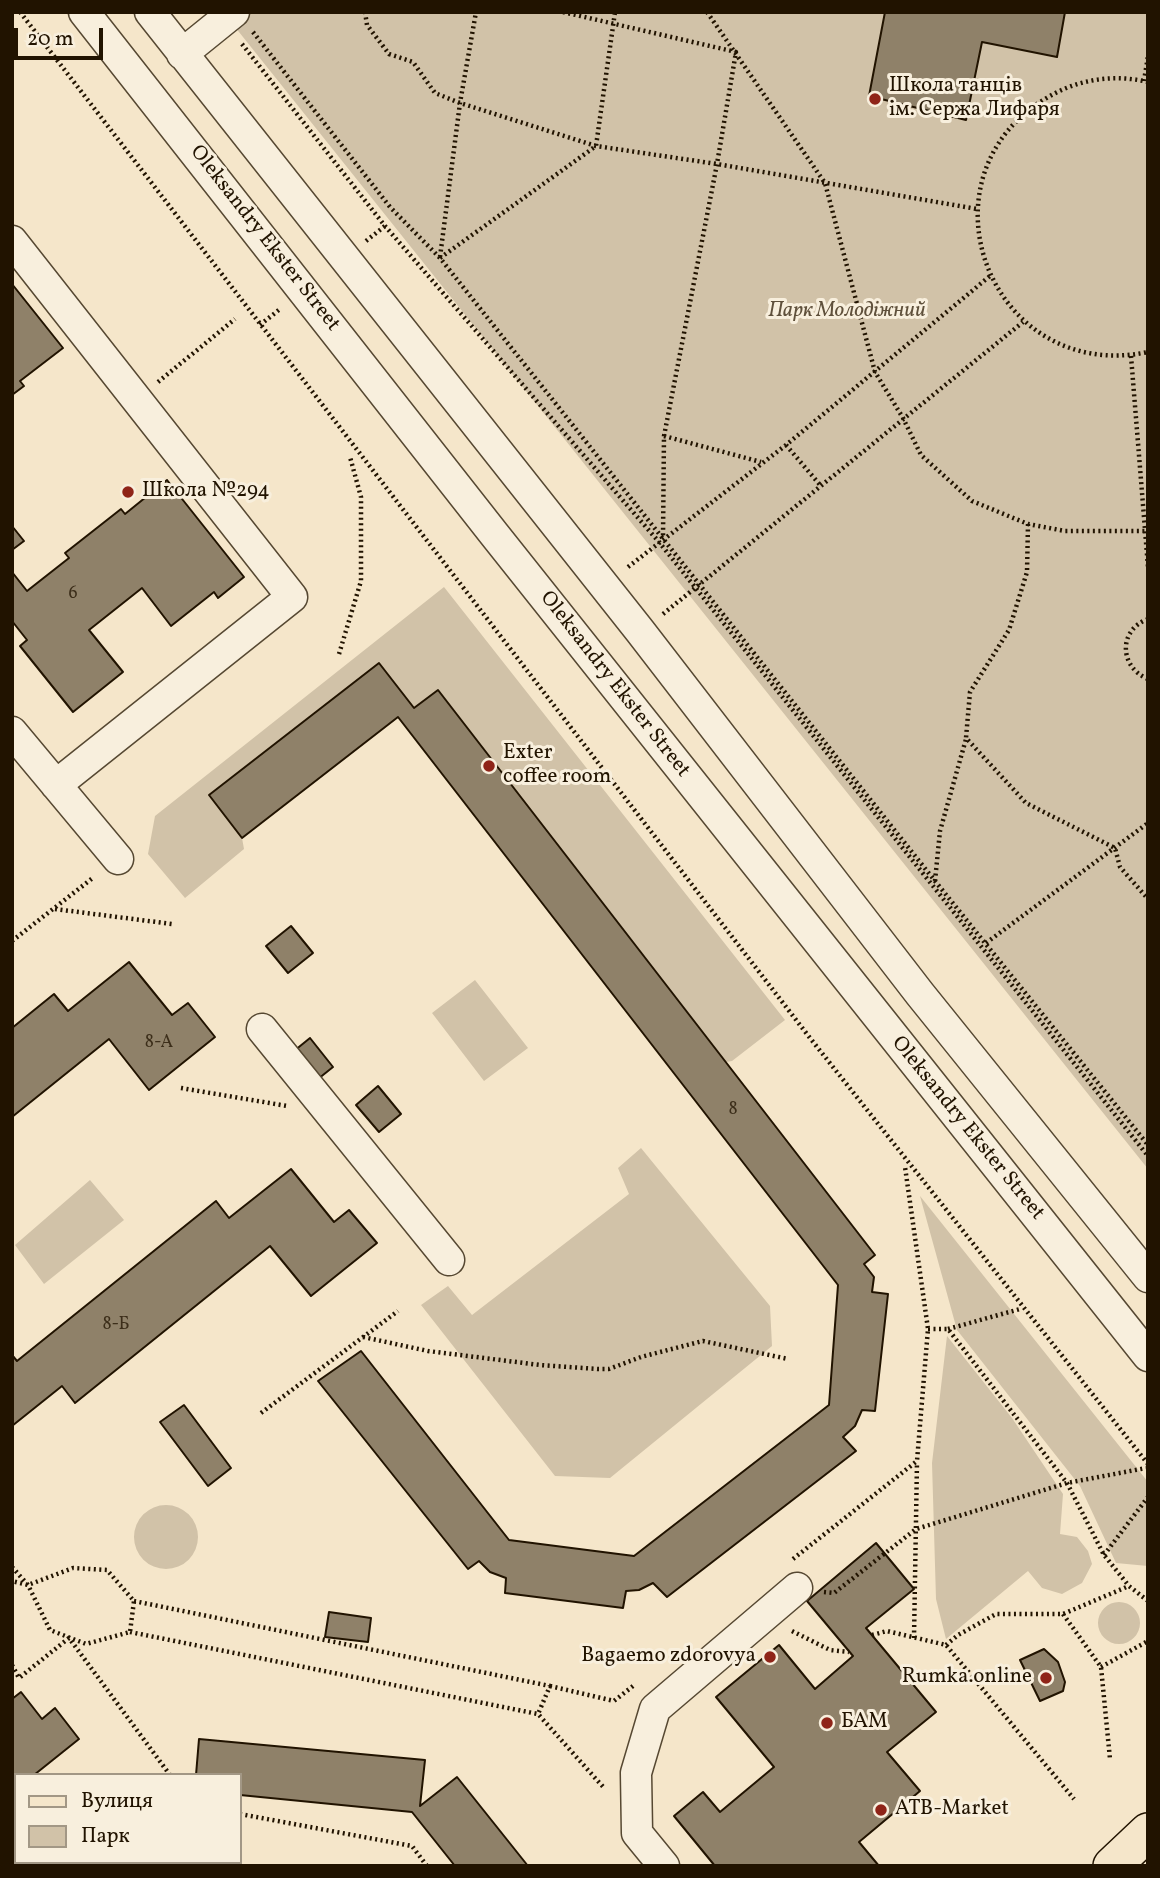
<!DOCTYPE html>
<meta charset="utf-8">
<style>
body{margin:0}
#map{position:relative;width:1160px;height:1878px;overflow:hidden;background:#f5e6ca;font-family:Vollkorn,serif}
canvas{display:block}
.frame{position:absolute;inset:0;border:14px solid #211300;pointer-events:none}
.legend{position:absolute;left:14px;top:1773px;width:228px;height:91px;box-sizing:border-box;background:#f8efdd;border:2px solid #a29785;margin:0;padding:9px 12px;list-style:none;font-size:21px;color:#211300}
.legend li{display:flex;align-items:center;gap:14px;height:35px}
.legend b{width:35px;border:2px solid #a29785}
.scale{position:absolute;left:14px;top:28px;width:89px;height:32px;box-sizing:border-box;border:4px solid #211300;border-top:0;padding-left:9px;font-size:21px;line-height:24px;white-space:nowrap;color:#211300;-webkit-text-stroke:5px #f8efdd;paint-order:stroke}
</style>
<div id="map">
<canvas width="1160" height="1878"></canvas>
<div class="frame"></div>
<ul class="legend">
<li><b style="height:9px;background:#f5e6ca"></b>Вулиця</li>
<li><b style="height:19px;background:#d1c2a8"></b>Парк</li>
</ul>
<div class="scale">20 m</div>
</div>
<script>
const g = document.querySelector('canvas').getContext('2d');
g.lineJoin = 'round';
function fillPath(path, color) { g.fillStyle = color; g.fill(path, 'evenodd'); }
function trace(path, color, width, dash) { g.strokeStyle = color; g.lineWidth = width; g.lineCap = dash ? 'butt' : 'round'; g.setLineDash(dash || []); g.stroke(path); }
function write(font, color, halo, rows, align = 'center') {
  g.font = font + ' Vollkorn,serif'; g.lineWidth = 6; g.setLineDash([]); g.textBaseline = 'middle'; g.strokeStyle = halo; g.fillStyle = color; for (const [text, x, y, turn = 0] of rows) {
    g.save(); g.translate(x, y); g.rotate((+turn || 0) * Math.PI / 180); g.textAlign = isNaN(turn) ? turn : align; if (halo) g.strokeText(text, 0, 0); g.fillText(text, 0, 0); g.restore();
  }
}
fillPath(new Path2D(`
 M223,12H1148V1169Z
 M444,587L785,1020L732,1061L726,1062L438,690L414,708L379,663L209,794L242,838L244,849L185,898L148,854L155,816Z
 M475,980L528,1048L484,1081L432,1013Z
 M641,1148L770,1306L772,1346L610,1478L555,1476L421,1305L448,1286L472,1315L629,1194L618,1168Z
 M90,1180L124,1220L44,1284L15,1245Z
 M920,1196L1148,1482V1566L1116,1563L1080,1486L957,1330Z
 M947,1336L1012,1418L1063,1494L1060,1534L1077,1537L1088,1551L1092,1564L1082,1583L1062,1594L1042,1588L1028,1571L946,1639L936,1599L932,1463Z
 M134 1537a32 32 0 1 1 64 0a32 32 0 1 1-64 0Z
 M1098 1623a21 21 0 1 1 42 0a21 21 0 1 1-42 0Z`), '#d1c2a8');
const building = new Path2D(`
 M885,12H1065L1057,57L982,42L966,120L869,96Z
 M12,284L63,348L20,381L24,386L12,395Z
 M167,480L244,577L218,598L214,592L171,626L142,588L89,630L123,672L73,712L20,646L27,640L12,621V572L27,591L69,558L65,553L121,509L125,514Z
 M12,526L24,541L12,550Z
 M379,663L414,708L438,690L875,1255L864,1264L874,1277L872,1292L888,1294L875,1411L862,1410L855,1426L843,1437L856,1451L667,1597L653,1583L639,1590L626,1591L623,1608L505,1593L506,1578L490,1572L479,1561L468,1569L318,1381L361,1351L509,1540L634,1556L829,1405L838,1285L398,717L242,838L209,795Z
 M291,926L313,953L288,973L266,946Z
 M129,962L172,1015L188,1003L215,1037L149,1090L109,1039L12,1117V1028L54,994L68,1011Z
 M310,1038L333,1067L318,1079L294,1051Z
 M378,1086L401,1114L379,1132L356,1105Z
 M291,1169L334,1222L349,1210L377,1243L311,1296L270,1246L75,1403L62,1386L12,1426V1355L17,1361L216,1201L229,1218Z
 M184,1405L231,1468L208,1486L160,1422Z
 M876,1543L914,1589L866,1628L936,1712L887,1752L920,1791L859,1842L879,1866H715L674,1816L703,1792L720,1812L774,1767L716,1697L779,1645L815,1689L853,1656L807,1601Z
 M329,1612L371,1618L368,1642L325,1637Z
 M1044,1649L1058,1662L1065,1682L1063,1691L1040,1701L1020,1660Z
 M21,1692L42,1719L55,1708L79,1739L34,1775H16V1789L12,1792V1699Z
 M199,1739L425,1760L420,1806L457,1777L528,1866H455L412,1812L240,1795V1775H196Z`);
fillPath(building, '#8f8169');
trace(building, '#211300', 2);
const minor = new Path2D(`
 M84,12L494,534L1148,1356
 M150,12L640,631L920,994L1148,1277
 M182,54L234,12
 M12,241L292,597L56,785
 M12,732L118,859
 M262,1029L449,1260
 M664,1866L637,1833L636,1773L655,1709L797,1588`);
const major = new Path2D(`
 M1112,1866L1148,1832`);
trace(minor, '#564832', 33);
trace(major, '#211300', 40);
trace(new Path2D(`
 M20,12L810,1038L1148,1464
 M365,12L367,25L389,54L413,62L435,93L460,103L596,146L717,164L977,209
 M563,12L736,52L717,164L664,436L663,538
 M707,12L825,183L875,372L903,418L921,455L972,501L1028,524L1065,531H1148
 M253,32L390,207L440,258L935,881L1148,1145
 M242,44L385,226L659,542L1148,1156
 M1144,81L1148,56
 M1148,82C1115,74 1079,79 1050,96C910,175 990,385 1148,352
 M366,241L385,226
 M440,257L460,103L476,12
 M440,258L596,146L615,12
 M260,325L280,309
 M1131,356L1148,567
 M158,382L235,319
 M664,436L761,462
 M786,445L821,486
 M1028,524L1027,572L1009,630L970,692L966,738L1026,803L1115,848L1120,867L1148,899
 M628,567L786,445L990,276
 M663,614L1023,322
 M1148,619C1118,630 1119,667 1148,679
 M339,654L361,581V497L350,457
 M935,881L940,831L966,739
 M55,909L172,924
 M12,941L94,877
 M986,943L1148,823
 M181,1088L287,1106
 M928,1329H948L1067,1483L1104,1555L1129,1586
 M948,1329L1020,1309
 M363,1337L428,1351L540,1365L598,1369H609L641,1357L703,1341L788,1359
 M261,1413L398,1311
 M1104,1555L1148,1497
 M793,1559L917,1461L928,1329L905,1167
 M12,1567L28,1585L50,1630L86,1644L130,1632L134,1601L107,1570L73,1568L28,1585L12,1581
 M824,1592L834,1593L916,1529L1067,1483L1146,1468
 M134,1601L550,1686L538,1714
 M1063,1614L1101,1667L1110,1759
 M792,1631L830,1650L849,1652
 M130,1632L538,1714L605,1789
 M872,1635L887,1631L946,1645L1074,1799
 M914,1638L917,1462
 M946,1645L958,1635L996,1614H1063L1129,1586L1148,1601
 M12,1665L19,1678L69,1638L170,1775
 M1101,1667L1148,1641
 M550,1686L614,1701L633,1686
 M87,1775V1774
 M240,1814L412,1846L427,1866
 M12,1831L16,1828`), '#211300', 4.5, [2, 3.5]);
trace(minor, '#f8efdd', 30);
trace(major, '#f5e6ca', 37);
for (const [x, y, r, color] of [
 [875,99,7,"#8f2418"],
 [128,492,7,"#8f2418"],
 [489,766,7,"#8f2418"],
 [770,1657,7,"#8f2418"],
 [1046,1678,7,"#8f2418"],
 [827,1723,7,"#8f2418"],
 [881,1810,7,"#8f2418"]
]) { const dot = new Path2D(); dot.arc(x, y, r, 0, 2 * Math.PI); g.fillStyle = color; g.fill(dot); trace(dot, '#f8efdd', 2.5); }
write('18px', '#3c2e1a', null, [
 ["6",73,595],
 ["8-А",159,1044],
 ["8",733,1111],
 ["8-Б",116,1326]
]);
write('21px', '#211300', '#f8efdd', [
 ["Школа танців",889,87],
 ["ім. Сержа Лифаря",889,111],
 ["Школа №294",142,492],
 ["Exter",503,754],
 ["coffee room",503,778],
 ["Bagaemo zdorovya",756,1657,"right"],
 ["Rumka.online",1032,1678,"right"],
 ["БАМ",841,1723],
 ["ATB-Market",895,1810]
], 'left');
write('21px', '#211300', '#f8efdd', [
 ["Oleksandry Ekster Street",264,239,52],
 ["Oleksandry Ekster Street",614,685,52],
 ["Oleksandry Ekster Street",967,1129,51]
]);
write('italic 21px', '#5f503b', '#f8efdd', [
 ["Парк Молодіжний",847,312]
]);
</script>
